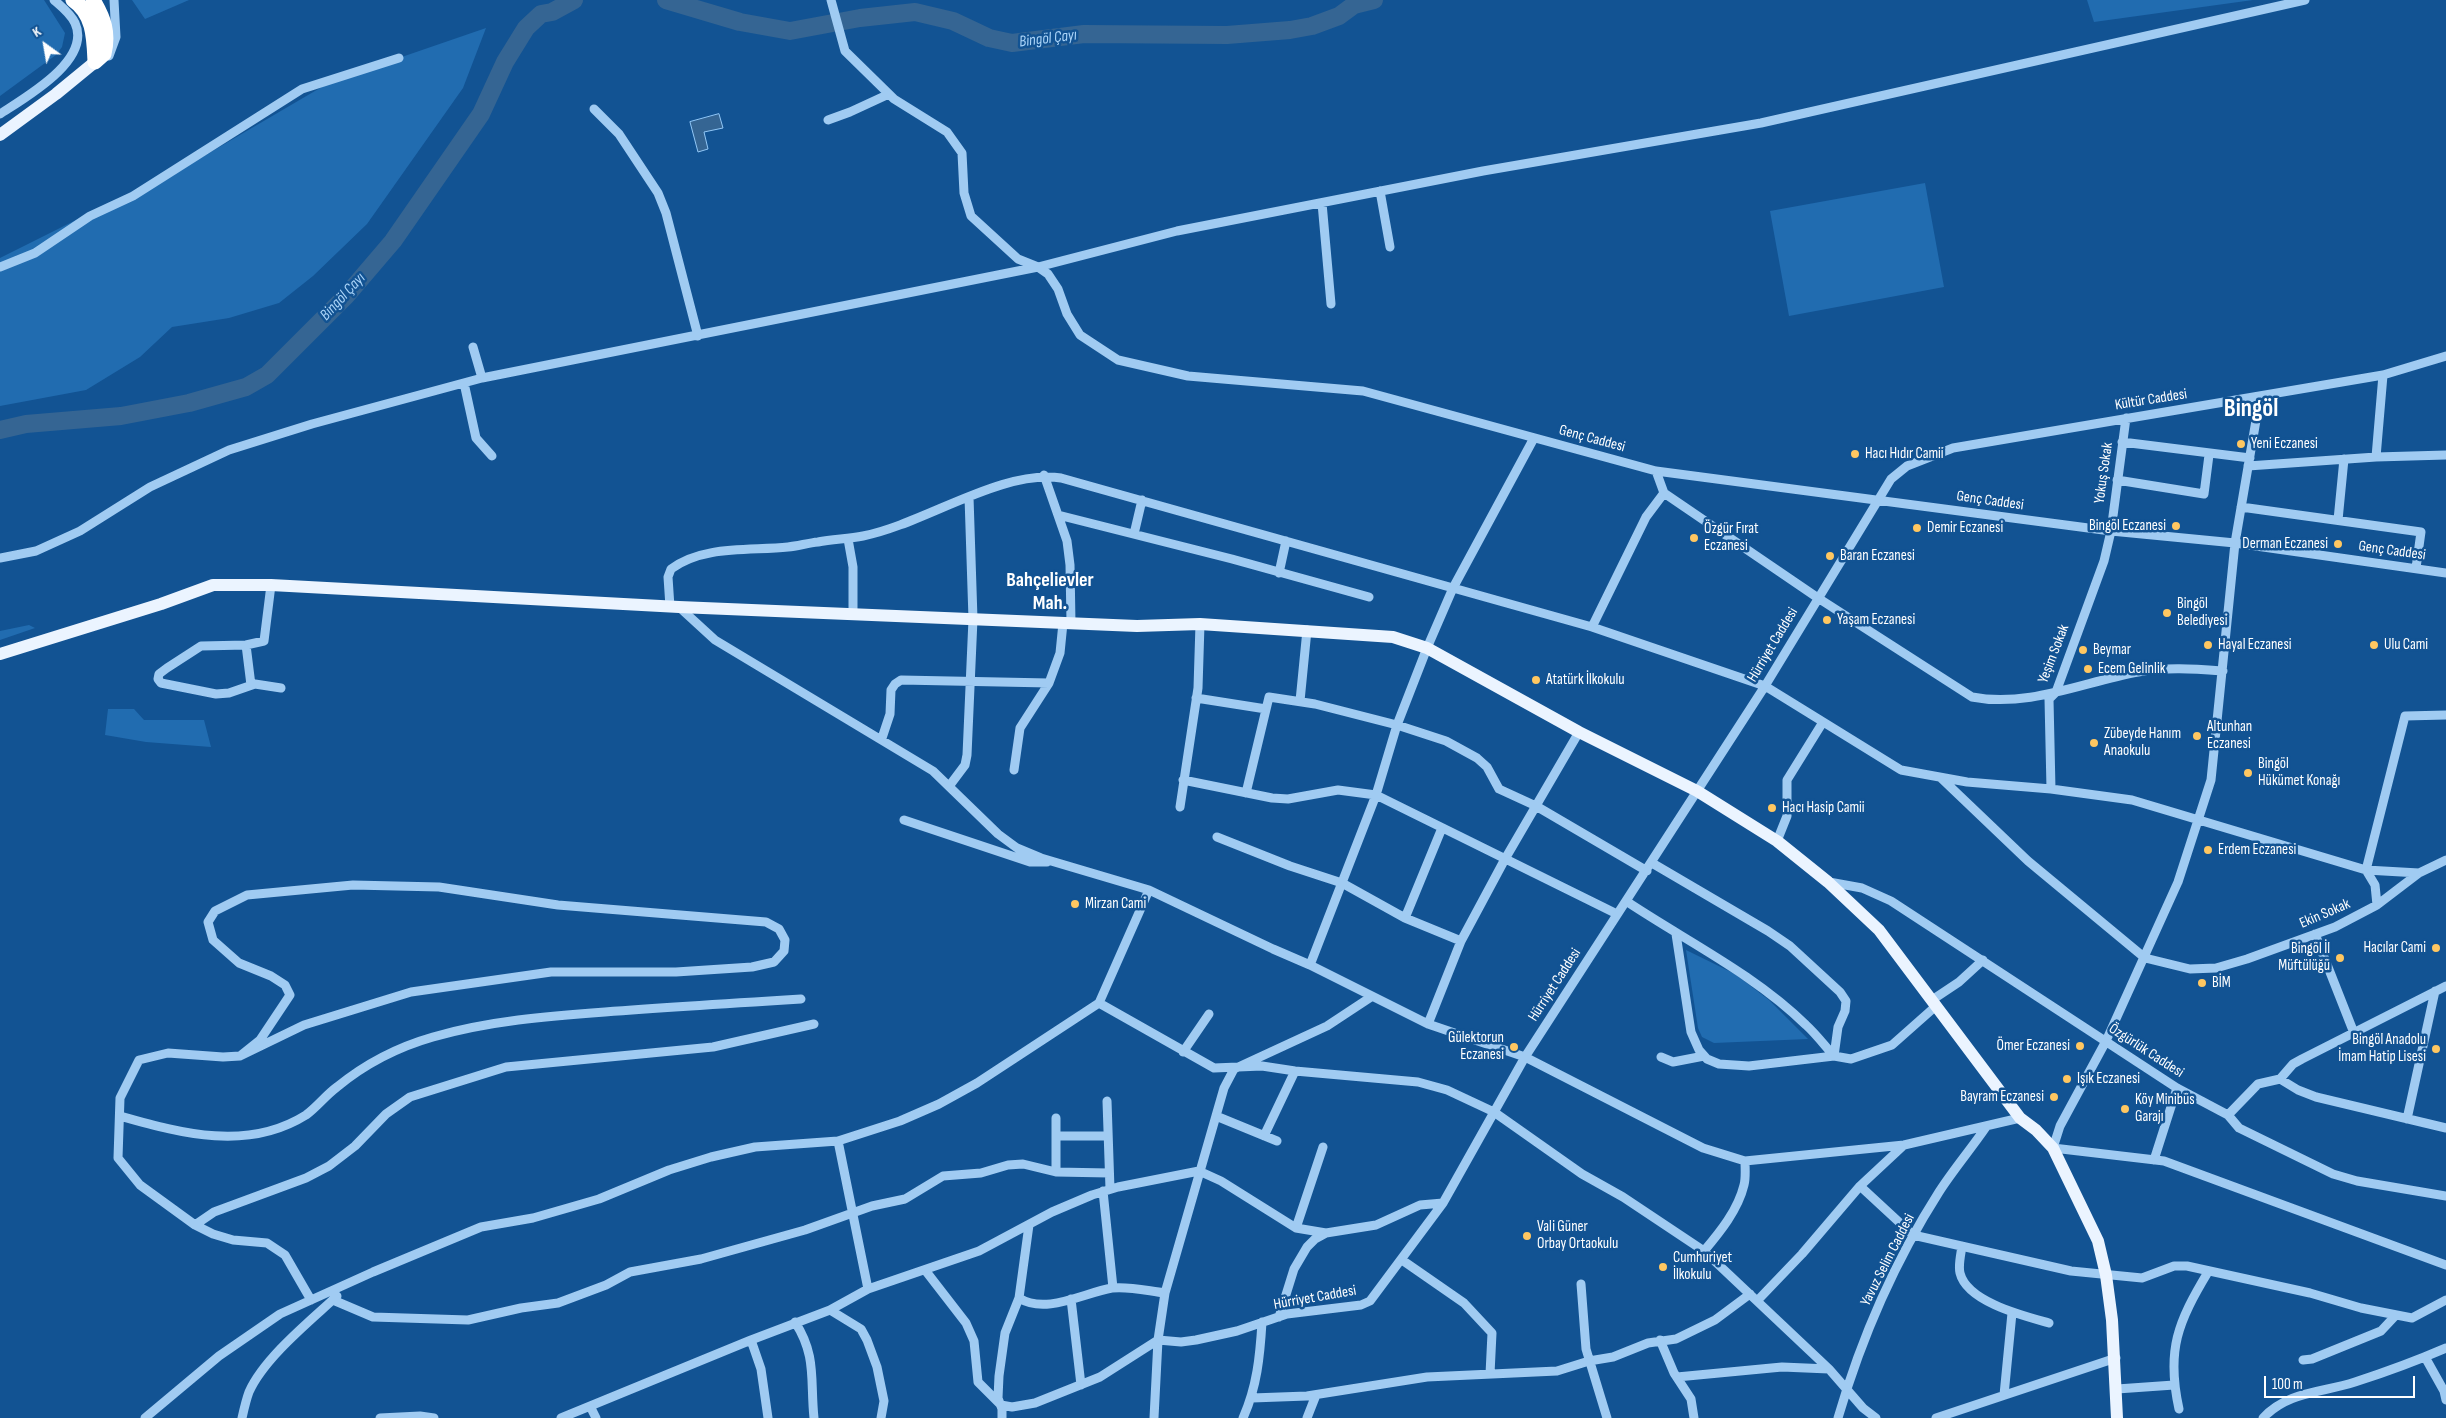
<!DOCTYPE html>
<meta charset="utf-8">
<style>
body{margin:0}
#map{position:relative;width:2446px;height:1418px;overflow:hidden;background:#125393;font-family:"Sofia Sans Condensed",sans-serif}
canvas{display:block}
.north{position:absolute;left:20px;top:20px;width:50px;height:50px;-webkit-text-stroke:4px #125393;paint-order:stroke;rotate:328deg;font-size:14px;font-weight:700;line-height:20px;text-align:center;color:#fff}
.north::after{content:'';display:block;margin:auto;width:18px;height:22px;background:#fff;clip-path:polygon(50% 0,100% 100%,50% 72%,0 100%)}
.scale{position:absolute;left:2264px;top:1376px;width:151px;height:22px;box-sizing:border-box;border:2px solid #fff;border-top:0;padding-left:6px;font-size:15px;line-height:18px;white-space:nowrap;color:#fff;-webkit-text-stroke:4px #125393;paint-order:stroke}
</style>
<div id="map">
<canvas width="2446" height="1418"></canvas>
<div class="north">K</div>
<div class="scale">100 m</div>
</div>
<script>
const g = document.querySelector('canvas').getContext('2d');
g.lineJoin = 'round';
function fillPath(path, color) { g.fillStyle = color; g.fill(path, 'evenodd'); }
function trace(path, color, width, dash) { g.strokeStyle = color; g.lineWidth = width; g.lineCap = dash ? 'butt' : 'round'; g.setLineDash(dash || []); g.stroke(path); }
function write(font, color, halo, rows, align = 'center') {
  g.font = font + ' "Sofia Sans Condensed",sans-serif'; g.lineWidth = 5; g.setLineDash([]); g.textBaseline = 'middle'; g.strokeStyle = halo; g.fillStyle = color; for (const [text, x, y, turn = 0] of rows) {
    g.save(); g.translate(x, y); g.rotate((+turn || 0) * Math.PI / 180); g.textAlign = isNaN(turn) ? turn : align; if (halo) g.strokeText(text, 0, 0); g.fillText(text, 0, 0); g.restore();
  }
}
fillPath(new Path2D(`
 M0,0H44L65,33L62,47L56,55L0,96Z
 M132,0H189L145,19Z
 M2087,0H2253L2094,22Z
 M486,28L463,88L367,224L313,276L279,303L229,318L172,327L140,357L86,390L0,406V258L204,156L332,81Z
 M1925,183L1944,287L1789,316L1770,211Z
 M29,625L35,628L0,640V631Z
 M108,709H134L144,720H204L211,747L146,742L105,735Z
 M1686,950L1735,974L1769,1000L1808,1039L1714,1043L1702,1037L1698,1028Z`), '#216cb0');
const water = new Path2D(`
 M719,114L723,128L704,132L708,149L698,152L690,122Z`);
fillPath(water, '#356593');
trace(water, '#92c7f6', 1);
trace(new Path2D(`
 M666,0L740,22L790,31L860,18L915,12L953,21L989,38L1012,43L1084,34L1227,35L1290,30L1312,26L1339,16L1354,5L1374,0
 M0,430L26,424L121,416L189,403L246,387L267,375L346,296L393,241L481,114L505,62L526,28L541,14L552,12L574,0`), '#356593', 18);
trace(new Path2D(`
 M831,0L845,51L894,99L947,132L962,153L964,193L971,216L1018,259L1038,267L1048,274L1058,289L1067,314L1080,335L1118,360L1188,376L1363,391L1656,471L2111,531L2235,543L2446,573
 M109,56L116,37L114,0
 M594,109L619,134L658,193L666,213L698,336
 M0,114C26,97 92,60 75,23C71,14 61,6 54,0
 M828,120L850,112L889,94
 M1380,191L1390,247
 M1322,203L1331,304
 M0,267L35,253L90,216L133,196L302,89L399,58
 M473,347L482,378
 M464,383L476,438L492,456
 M2260,397L2235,543L2211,780L2178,882L2106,1041L2060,1126L2053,1148L2164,1161L2446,1265
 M2122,442L2250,458
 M2376,457L2383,375
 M2248,466L2376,457L2446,455
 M1656,471L1664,493L1818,598L1972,697C2028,708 2083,682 2138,672C2166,667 2194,669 2223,671
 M1044,475L1067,541L1070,565L1071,623
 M2117,480L2204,494L2209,455
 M2241,507L2421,532L2416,568
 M1058,515L1232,559L1369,597
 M2338,520L2344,459
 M1134,534L1142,500
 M848,539L853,567V614
 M0,558L36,551L80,531L150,487L229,450L312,424L482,378L1038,267L1177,231L1483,171L1761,123L2305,0
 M1279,573L1286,541
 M271,585L264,641L246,645L201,646L167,668L159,674L158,679L161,683L216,694L229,693L255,684L281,688
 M670,607L668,577L671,569C703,545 750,551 788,547C798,546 808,543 818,542C833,539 848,539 863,536C924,524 1001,469 1061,478L1592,627L1765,686L1901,770L1967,782L2051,789L2132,800L2366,870L2419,873L2446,860
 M679,607L715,640L933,771L998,834L1017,848L1041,858L1149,890L1273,949L1310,965L1428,1024L1525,1057L1703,1148L1745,1161L1904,1145L2020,1118
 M1592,627L1646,517L1664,493
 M246,645L251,685
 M1196,698L1266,709
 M1300,701L1307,630
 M882,738L890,714L891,690L895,684L901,680L1049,683
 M1014,770L1020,728L1049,683L1060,653L1063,623
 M1940,777L2028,861L2145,958L2190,969L2216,968L2247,959L2335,927L2377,905L2419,873
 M1183,780L1272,798L1288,799L1338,790L1376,795L1617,914
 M950,785L965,765L967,755L973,619L969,497
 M2051,789L2049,699L2056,692L2104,561L2111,531L2126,418
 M1246,793L1269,697L1315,704L1397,725L1446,741L1477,758L1487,767L1499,789L1536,806L1647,871
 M1180,807L1198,688L1200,624
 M904,820L1030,862H1047
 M1217,837L1290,866L1342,883L1405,918L1461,941
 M1777,841L1787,816V780L1823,722
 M1652,863L1768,931L1790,946L1840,992L1846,1001L1845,1011L1838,1027L1834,1056
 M1829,882L1862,888L1891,901L2177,1088L2228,1115L2258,1084L2280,1079L2293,1064L2302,1059L2446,986
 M1626,901C1686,941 1754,974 1806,1025C1816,1034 1825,1046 1834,1056
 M2377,905L2375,885L2366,870L2405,716L2446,715
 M1405,918L1442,828
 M1676,934L1691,1032L1699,1050L1707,1059L1719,1064L1749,1066L1834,1056L1851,1059L1892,1045L1936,1006
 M2315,934L2354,1033
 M1310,965L1376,795L1397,725L1427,648L1453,588L1534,438
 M1932,1000L1959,982L1983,960
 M1099,1003L1214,1068L1262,1066L1295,1071L1418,1082L1447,1090L1494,1112L1582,1174L1623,1197L1704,1251L1829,1369L1863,1408L1876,1418
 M1428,1024L1461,941L1505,859L1579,732
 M1183,1052L1209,1014
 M240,1056L304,1025L411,992L551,972H676L752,967L774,962L784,951L785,940L779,929L766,922L558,905L439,887L353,885L247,895L215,911L208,922L213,940L239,963L271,976L285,985L290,995L260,1040L240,1056L223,1057L168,1053L139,1060L120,1098L118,1158L140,1185L195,1225L213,1234L233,1240L267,1243L285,1255L311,1300
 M1661,1057L1673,1062L1704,1056
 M2280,1079L2298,1090L2316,1097L2446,1128
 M1107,1101L1110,1189
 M2228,1115L2239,1128L2333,1174L2357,1181L2446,1196
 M120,1116C181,1133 247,1152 306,1115C317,1107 326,1095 337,1087C365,1064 398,1047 433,1037C488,1021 548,1016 605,1012C671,1007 736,1003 801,999
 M1216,1116L1277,1141
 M2407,1119L2435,991
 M1057,1136H1108
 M1264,1136L1295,1071
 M838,1141L868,1289
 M2154,1160L2177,1088
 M1056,1172V1118
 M1860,1186L1913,1235L2071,1271L2142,1278L2174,1266H2187L2310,1293L2361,1308L2412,1318L2446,1300
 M1103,1191L1113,1288
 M195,1225L214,1212L306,1178L329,1166L355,1146L386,1114L410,1097L506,1067L713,1047L814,1024
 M1296,1228L1323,1147
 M1962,1246C1961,1254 1958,1265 1960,1273C1967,1302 2024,1316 2049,1323
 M1704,1251C1720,1232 1738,1210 1744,1185C1746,1178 1745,1169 1745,1161
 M1402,1260L1464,1303L1492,1333L1490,1374
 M925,1270L966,1323L974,1341L978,1382L1001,1405L1012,1407L1035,1403L1100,1377L1158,1340L1181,1342L1196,1340L1237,1331L1287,1314L1361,1305L1370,1301L1443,1203L1525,1057L1765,686L1891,479L1907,466L1953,448L2383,375L2446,356
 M1581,1284L1586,1349L1607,1418
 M1019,1298C1046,1315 1083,1293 1112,1288C1129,1286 1148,1291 1165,1293
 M1071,1299L1081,1385
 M333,1300L373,1317L468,1320L521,1308L558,1303L606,1285L630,1272L701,1259L805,1230L872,1206L905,1199L943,1176L981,1173L1008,1165L1023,1164L1056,1172L1109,1173
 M1757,1301L1802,1254L1860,1186L1904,1145
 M830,1310L861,1329L867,1340L877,1367L884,1401L881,1418
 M1279,1317L1294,1269L1307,1247L1315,1239L1326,1233L1376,1225L1420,1205L1443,1203
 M795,1322C817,1356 810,1380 814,1418
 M751,1340L761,1369L768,1418
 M1660,1340L1674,1373L1691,1399L1694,1418
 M2425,1357L2444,1391L2446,1400
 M2303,1360L2312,1359L2381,1331L2396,1315
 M1677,1377L1782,1367L1829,1369
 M2117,1389L2174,1385
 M2004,1395L2012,1313
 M1252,1398L1307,1396L1427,1377L1557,1371L1589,1361L1613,1357L1648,1343L1676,1339L1715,1320L1750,1294
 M590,1406L596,1418
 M2179,1409C2166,1350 2178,1322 2208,1272
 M145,1418L219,1356L280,1314L373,1272L481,1227L533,1218L599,1199L669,1170L711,1157L755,1147L838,1141L900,1121L939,1104L977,1083L1099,1003L1149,890
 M242,1418C244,1409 246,1400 249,1392C264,1358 310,1321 337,1296
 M380,1418L420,1416L434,1418
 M561,1418L751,1340L830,1310L868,1289L979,1251L1052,1212L1092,1195L1118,1187L1199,1171L1221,1181L1296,1228L1326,1233
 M1002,1418V1409L998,1398L999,1376L1005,1333L1019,1298L1029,1225
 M1154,1418L1158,1340L1165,1293L1224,1088L1234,1069L1327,1026L1371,997
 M1243,1418C1257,1387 1260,1356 1262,1322
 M1307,1418L1316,1395
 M1838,1418C1861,1339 1895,1261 1939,1192C1953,1170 1971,1149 1986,1127
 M1936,1418L2116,1358
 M2263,1418C2288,1391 2322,1393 2355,1382C2386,1372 2416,1361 2446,1348`), '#a0cbf2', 9);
trace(new Path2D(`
 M0,135L56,94L95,62
 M0,654L161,604L213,585H271L679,607L1137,626L1200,624L1393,637L1427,648L1579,732L1697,791L1777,841L1828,882L1879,930L2020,1118L2036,1130L2053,1148L2098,1241L2106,1275L2112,1320L2117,1418`), '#ebf4ff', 12);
trace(new Path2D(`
 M73,0C94,14 94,39 95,62
 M93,0C104,18 109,33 104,54L95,62`), '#fff', 15);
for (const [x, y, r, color] of [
 [2241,444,5,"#ffc761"],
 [1855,454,5,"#ffc761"],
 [2176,526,5,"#ffc761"],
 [1917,528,5,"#ffc761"],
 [1694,538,5,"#ffc761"],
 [2338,544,5,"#ffc761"],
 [1830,556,5,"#ffc761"],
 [2167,613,5,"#ffc761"],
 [1827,620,5,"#ffc761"],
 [2208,645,5,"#ffc761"],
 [2374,645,5,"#ffc761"],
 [2083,650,5,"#ffc761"],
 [2088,669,5,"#ffc761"],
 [1536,680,5,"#ffc761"],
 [2197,736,5,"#ffc761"],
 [2094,743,5,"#ffc761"],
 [2248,773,5,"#ffc761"],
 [1772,808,5,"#ffc761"],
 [2208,850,5,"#ffc761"],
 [1075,904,5,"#ffc761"],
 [2436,948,5,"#ffc761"],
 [2340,958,5,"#ffc761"],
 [2202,983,5,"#ffc761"],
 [2080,1046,5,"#ffc761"],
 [1514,1047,5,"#ffc761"],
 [2436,1049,5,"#ffc761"],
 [2067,1079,5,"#ffc761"],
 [2054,1097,5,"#ffc761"],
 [2125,1109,5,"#ffc761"],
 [1527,1236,5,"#ffc761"],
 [1663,1267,5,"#ffc761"]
]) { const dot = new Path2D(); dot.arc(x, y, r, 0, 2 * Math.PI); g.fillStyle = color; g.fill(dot); trace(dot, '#125393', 2); }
write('15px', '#fff', '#125393', [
 ["Kültür Caddesi",2151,400,-9],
 ["Genç Caddesi",1592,439,15],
 ["Yokuş Sokak",2104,473,-82],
 ["Genç Caddesi",1990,501,8],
 ["Genç Caddesi",2392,551,8],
 ["Hürriyet Caddesi",1773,645,-59],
 ["Yeşim Sokak",2054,654,-69],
 ["Ekin Sokak",2325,914,-23],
 ["Hürriyet Caddesi",1555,985,-57],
 ["Özgürlük Caddesi",2146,1051,33],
 ["Yavuz Selim Caddesi",1888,1260,-63],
 ["Hürriyet Caddesi",1315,1298,-10]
]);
write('15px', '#fff', '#125393', [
 ["Yeni Eczanesi",2251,444],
 ["Hacı Hıdır Camii",1865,454],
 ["Bingöl Eczanesi",2166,526,"right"],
 ["Demir Eczanesi",1927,528],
 ["Özgür Fırat",1704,529],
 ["Eczanesi",1704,546],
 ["Derman Eczanesi",2328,544,"right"],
 ["Baran Eczanesi",1840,556],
 ["Bingöl",2177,604],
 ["Belediyesi",2177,621],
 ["Yaşam Eczanesi",1837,620],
 ["Hayal Eczanesi",2218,645],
 ["Ulu Cami",2384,645],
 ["Beymar",2093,650],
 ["Ecem Gelinlik",2098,669],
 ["Atatürk İlkokulu",1546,680],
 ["Altunhan",2207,727],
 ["Eczanesi",2207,744],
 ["Zübeyde Hanım",2104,734],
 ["Anaokulu",2104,751],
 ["Bingöl",2258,764],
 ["Hükümet Konağı",2258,781],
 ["Hacı Hasip Camii",1782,808],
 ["Erdem Eczanesi",2218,850],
 ["Mirzan Cami",1085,904],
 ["Hacılar Cami",2426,948,"right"],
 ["Bingöl İl",2330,949,"right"],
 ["Müftülüğü",2330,966,"right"],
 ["BİM",2212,983],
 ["Gülektorun",1504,1038,"right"],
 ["Eczanesi",1504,1055,"right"],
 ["Bingöl Anadolu",2426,1040,"right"],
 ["İmam Hatip Lisesi",2426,1057,"right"],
 ["Ömer Eczanesi",2070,1046,"right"],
 ["Işık Eczanesi",2077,1079],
 ["Bayram Eczanesi",2044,1097,"right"],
 ["Köy Minibüs",2135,1100],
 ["Garajı",2135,1117],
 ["Vali Güner",1537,1227],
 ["Orbay Ortaokulu",1537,1244],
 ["Cumhuriyet",1673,1258],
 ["İlkokulu",1673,1275]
], 'left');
write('italic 16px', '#acd5f9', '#125393', [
 ["Bingöl Çayı",1048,39,-7],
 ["Bingöl Çayı",343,297,-47]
]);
write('bold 20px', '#fff', '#125393', [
 ["Bahçelievler",1050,581],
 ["Mah.",1050,604]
]);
write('bold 25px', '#fff', '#125393', [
 ["Bingöl",2251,410]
]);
</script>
